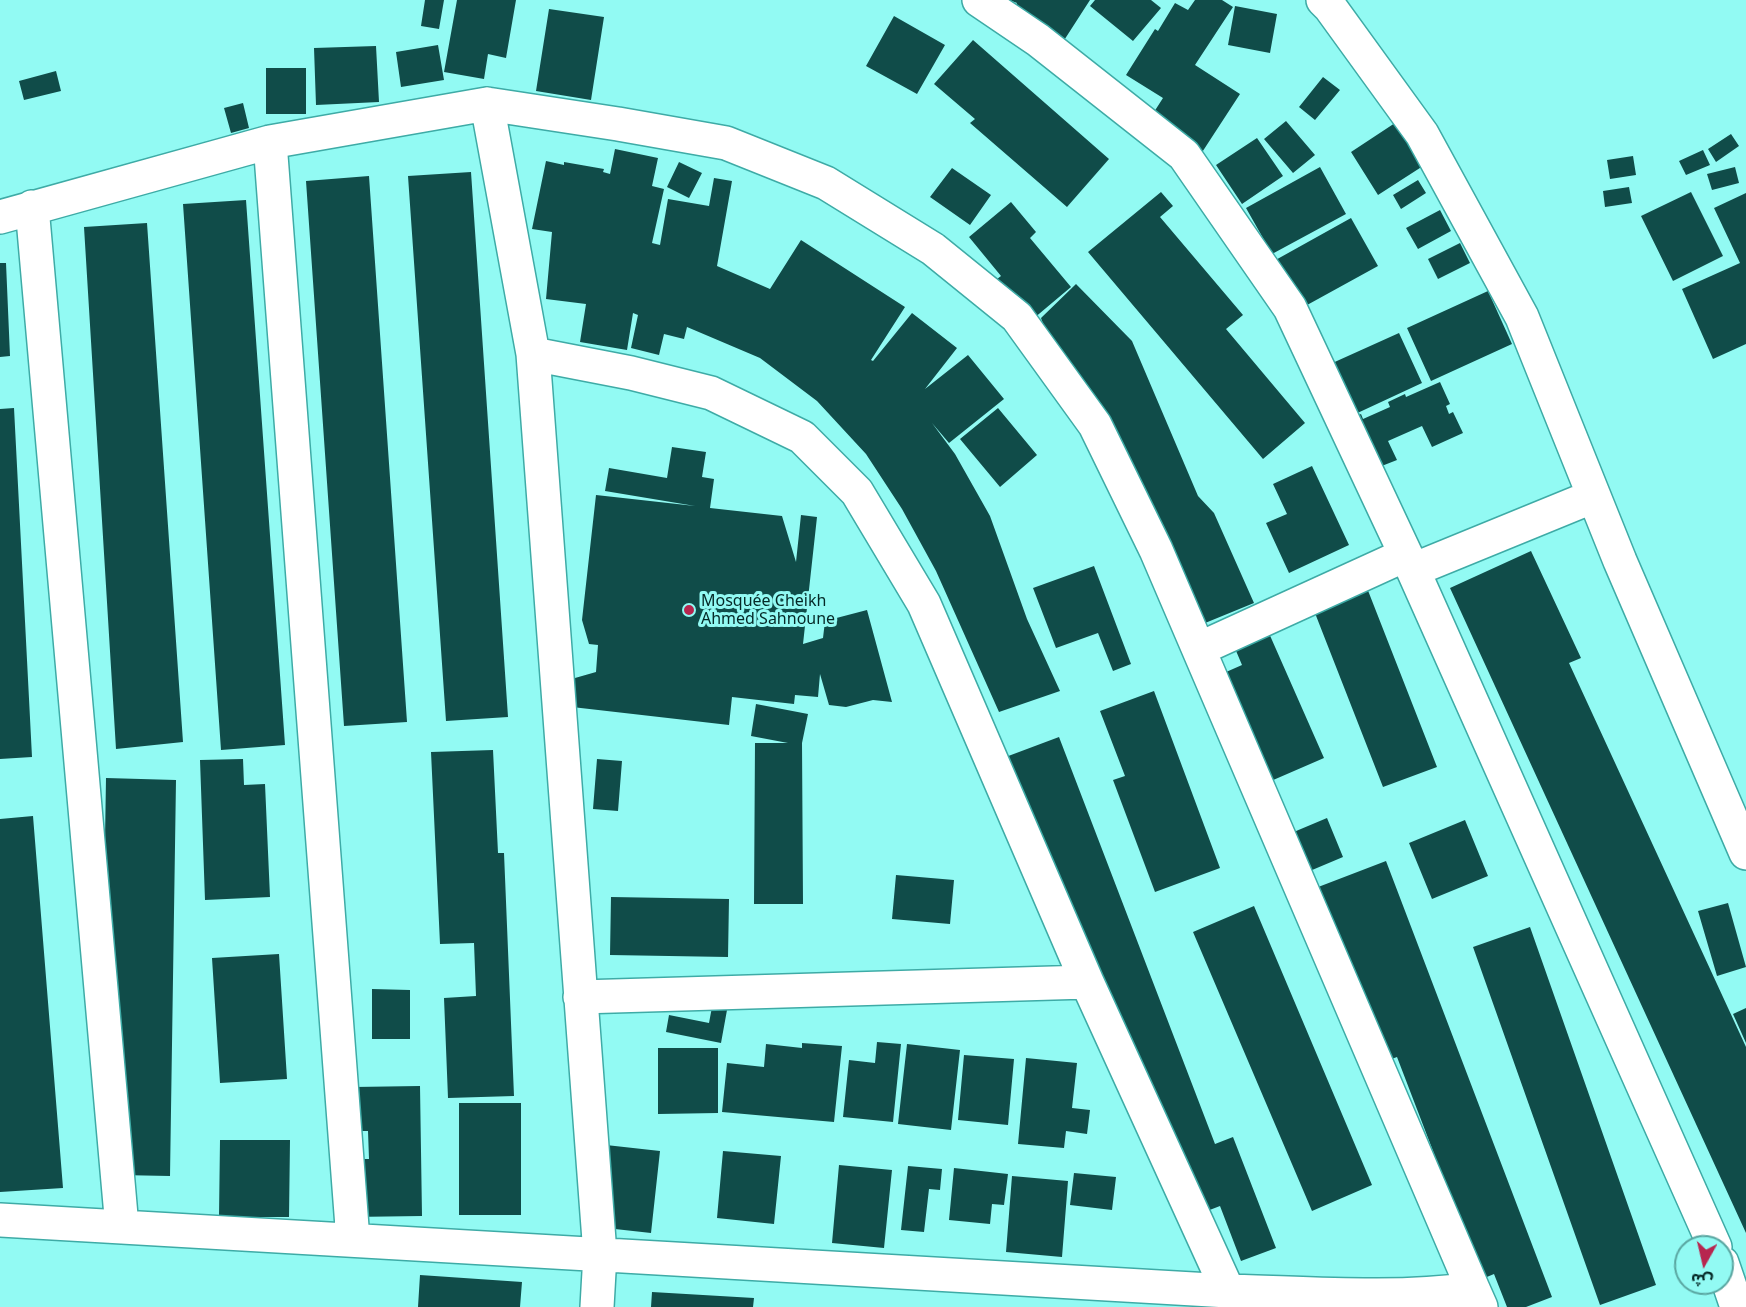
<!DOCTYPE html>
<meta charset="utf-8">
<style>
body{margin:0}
#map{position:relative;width:1746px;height:1307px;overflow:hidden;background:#92faf3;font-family:"Noto Sans","Noto Sans Arabic",sans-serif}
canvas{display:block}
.north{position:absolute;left:1674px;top:1235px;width:60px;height:60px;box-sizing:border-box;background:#92faf3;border:2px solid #5aa6a1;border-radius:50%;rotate:188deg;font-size:16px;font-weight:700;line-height:24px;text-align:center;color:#052826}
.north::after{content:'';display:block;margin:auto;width:21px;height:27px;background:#b7264f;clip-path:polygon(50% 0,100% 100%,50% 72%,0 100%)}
</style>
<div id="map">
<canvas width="1746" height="1307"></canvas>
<div class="north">ش</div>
</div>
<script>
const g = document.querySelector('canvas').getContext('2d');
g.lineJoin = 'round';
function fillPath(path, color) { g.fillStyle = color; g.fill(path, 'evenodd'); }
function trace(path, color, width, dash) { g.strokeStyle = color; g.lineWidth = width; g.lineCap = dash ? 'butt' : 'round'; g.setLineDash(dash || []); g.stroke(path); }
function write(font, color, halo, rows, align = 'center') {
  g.font = font + ' "Noto Sans",sans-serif'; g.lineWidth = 6; g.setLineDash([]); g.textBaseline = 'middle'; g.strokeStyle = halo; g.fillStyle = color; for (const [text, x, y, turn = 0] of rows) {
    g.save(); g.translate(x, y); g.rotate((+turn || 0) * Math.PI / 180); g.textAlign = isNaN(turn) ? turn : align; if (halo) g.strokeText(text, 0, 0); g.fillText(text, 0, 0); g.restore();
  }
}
fillPath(new Path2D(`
 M425,0H444L439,29L421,26Z
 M457,0H516L506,58L488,54L484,79L444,72Z
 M1009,0H1090L1061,45L1011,13L1017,3Z
 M1095,0H1151L1161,8L1133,41L1090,6Z
 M1195,0H1222L1233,7L1195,65L1240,94L1197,160L1145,126L1163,98L1126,75L1155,29L1158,31L1175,3L1188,10Z
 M1235,6L1277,14L1270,53L1228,45Z
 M549,9L604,17L591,100L536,91Z
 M894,16L945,45L917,94L866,66Z
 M973,40L1109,159L1067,207L970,123L975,119L934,84Z
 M438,45L444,80L401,87L396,52Z
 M376,46L379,102L316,105L314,48Z
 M266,68H306V114H266Z
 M56,71L61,91L24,100L19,81Z
 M1323,77L1340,90L1315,120L1299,107Z
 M243,103L249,128L231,133L224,108Z
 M1286,121L1315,155L1293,173L1264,139Z
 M1395,123L1423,166L1378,195L1351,152Z
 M1731,134L1739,146L1716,162L1708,149Z
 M1257,138L1283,176L1242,204L1216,165Z
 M615,149L658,158L652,186L664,189L652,243L660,245L668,199L709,206L714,178L732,181L717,266L770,289L801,240L905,307L871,360L873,361L912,313L957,348L925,389L968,355L1004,399L949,443L932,423L955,454L990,516L1027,619L1060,691L999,712L936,571L902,509L866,454L817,401L760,358L687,327L684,339L664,334L659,355L631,348L638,315L633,313L627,350L580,342L586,304L546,299L552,232L532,229L546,161L564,165V162L604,169L603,172L610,174Z
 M1703,150L1710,165L1686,175L1679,161Z
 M1633,156L1636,175L1610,179L1607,160Z
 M679,162L702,173L689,198L667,187Z
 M1320,167L1346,214L1272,254L1246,208Z
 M1735,167L1739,183L1712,190L1707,174Z
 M952,168L991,195L970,225L930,197Z
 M471,172L508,717L446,721L408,176Z
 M369,176L407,722L344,726L306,181Z
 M1418,180L1426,193L1401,209L1393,195Z
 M1629,187L1632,203L1605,207L1603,191Z
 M1161,192L1173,206L1160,217L1243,315L1226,329L1305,423L1263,459L1088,252Z
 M1691,192L1723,256L1673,281L1641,216Z
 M1746,193V344L1713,359L1682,289L1740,263L1714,208Z
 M246,200L285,745L221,750L183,204Z
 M1011,202L1036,232L1030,238L1071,287L1027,324L992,283L1001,276L969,237Z
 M1440,210L1451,231L1418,249L1406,228Z
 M1351,218L1378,266L1298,310L1272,262Z
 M147,223L183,742L116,749L84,227Z
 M1460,243L1470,263L1438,279L1428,259Z
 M0,263H6L10,356L0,357Z
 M1076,284L1132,341L1198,496L1214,513L1254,603L1188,630L1141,526L1156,512L1129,484L1088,386L1065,362L1047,335L1041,318Z
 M1488,291L1512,344L1431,381L1407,328Z
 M1399,333L1422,383L1351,416L1328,365Z
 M1440,382L1450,404L1446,406L1449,414L1453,412L1463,433L1432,447L1422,426L1388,441L1397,460L1374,469L1351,419L1361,414L1363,419L1390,407L1388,402L1405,394L1406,397Z
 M14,408L32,757L0,759V409Z
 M998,408L1037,455L1000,487L960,439Z
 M672,447L706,452L702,477L714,479L710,508L782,516L796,562L801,515L817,517L803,644L823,638L825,621L867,610L892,702L873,700L846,707L829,705L820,674L818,697L795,695L794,704L732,697L729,725L572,707L575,678L596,672L598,645L589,644L582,620L596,495L695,506L605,491L609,468L667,478Z
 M1312,466L1349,545L1289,573L1266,523L1287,514L1273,484Z
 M1531,551L1581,658L1569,663L1746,1047V1233L1450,588Z
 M1094,566L1131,664L1113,671L1098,633L1056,648L1033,588Z
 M1367,588L1437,767L1383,787L1313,608Z
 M1268,631L1324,758L1264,784L1217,676L1242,665L1234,646Z
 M1154,691L1220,868L1155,892L1113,780L1125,776L1100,711Z
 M756,704L808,714L802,743L803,904H754L755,743H788L751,736Z
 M1059,737L1215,1144L1233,1137L1276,1248L1241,1261L1220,1206L1181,1221L1003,758Z
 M493,750L498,853H504L514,1096L448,1098L444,998L476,996L474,943L440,944L431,752Z
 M243,759L244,785L265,784L270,897L205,900L200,760Z
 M597,759L622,761L618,811L593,809Z
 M106,778L176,780L170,1176L119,1175L102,1028Z
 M33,816L63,1188L0,1192V819Z
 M1327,818L1343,857L1305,873L1289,834Z
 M1465,820L1488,876L1432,899L1409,843Z
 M1386,861L1552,1297L1526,1307H1507L1494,1274L1482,1279L1397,1057L1386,1061L1313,889Z
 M896,875L954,880L950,924L892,919Z
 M611,897L729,899L728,957L610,955Z
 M1728,903L1746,967L1717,976L1698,911Z
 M1254,906L1372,1185L1312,1211L1193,932Z
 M1530,927L1656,1285L1600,1305L1473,947Z
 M279,954L287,1079L220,1083L212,958Z
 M372,989L410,990V1039H372Z
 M712,1007L727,1010L721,1043L666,1032L669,1015L709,1023Z
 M1746,1008V1043L1733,1014Z
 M877,1042L901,1044L893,1122L843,1117L849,1060L875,1063Z
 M802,1043L842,1046L834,1122L722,1112L727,1063L764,1067L766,1044L802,1048Z
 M907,1044L960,1050L951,1130L898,1124Z
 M658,1048H718V1113L658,1114Z
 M964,1055L1014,1059L1008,1125L958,1120Z
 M1026,1058L1077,1063L1072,1108L1090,1110L1087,1134L1066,1131L1064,1148L1018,1144Z
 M420,1086L422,1216L351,1217V1159H369L368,1131H355L354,1087Z
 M459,1103H521V1215H459Z
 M220,1140H290L289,1217H219Z
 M597,1144L660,1151L651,1233L588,1226Z
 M723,1151L781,1156L774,1224L717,1218Z
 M839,1165L892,1170L884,1248L832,1243Z
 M908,1166L942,1169L940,1190L929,1189L924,1232L901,1230Z
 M954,1168L1008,1174L1004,1205L992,1204L990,1224L949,1220Z
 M1074,1173L1116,1177L1112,1210L1070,1205Z
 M1012,1176L1068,1181L1062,1257L1006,1252Z
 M420,1275L522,1282L520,1307H418Z
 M652,1292L754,1298L753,1307H651Z`), '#104c49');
const street = new Path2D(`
 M979,0L1038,40L1184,155L1290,308L1413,570L1715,1247
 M1323,0L1330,7L1422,134L1522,317L1620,561L1746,853
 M487,104L533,354L600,1254L597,1307
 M270,142L353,1240
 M32,207L122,1227
 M0,217L270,142L487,104L618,124L726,143L826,183L933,249L1017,317L1095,425L1156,550L1473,1289
 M533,354L631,373L711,393L802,437L857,492L924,604L1087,982L1228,1291
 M1413,570L1594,496
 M1199,649L1405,555
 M580,997L1087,982
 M0,1220L1228,1291C1309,1293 1392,1300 1473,1289L1481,1307
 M1722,1263L1737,1307`);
trace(street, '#3eaba6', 36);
trace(street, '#fff', 33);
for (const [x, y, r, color] of [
 [689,610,6,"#b7264f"]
]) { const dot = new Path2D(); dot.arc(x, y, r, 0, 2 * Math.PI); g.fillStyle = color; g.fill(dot); trace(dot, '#92faf3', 2); }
write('16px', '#052826', '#92faf3', [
 ["Mosquée Cheikh",701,601],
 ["Ahmed Sahnoune",701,619]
], 'left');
</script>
